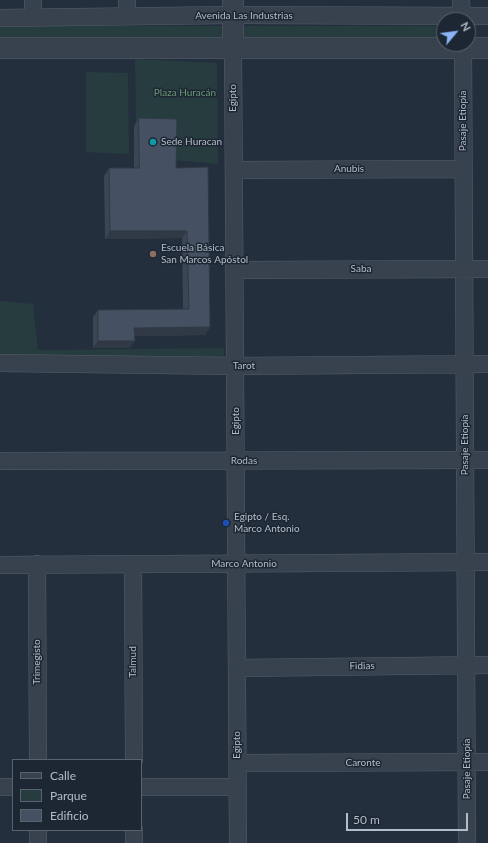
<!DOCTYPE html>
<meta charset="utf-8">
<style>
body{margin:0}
#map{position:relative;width:488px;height:843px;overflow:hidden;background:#242f3e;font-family:Lato,sans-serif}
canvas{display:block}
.legend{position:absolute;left:12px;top:759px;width:130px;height:72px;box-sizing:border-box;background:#1d2633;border:1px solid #59626f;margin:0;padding:5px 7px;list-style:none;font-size:12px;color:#b4bcc9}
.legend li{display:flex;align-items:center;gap:8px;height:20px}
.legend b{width:20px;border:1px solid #59626f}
.north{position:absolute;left:436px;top:12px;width:40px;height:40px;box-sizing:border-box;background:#1d2633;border:1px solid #59626f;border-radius:50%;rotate:61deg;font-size:11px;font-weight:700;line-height:16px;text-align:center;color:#b4bcc9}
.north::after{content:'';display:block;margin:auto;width:14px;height:18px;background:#8ab4f8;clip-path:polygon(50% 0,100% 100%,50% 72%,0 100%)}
.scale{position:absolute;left:346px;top:813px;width:122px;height:18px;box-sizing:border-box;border:2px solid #b4bcc9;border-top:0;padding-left:5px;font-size:12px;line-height:14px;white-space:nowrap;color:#b4bcc9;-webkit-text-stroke:3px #1d2633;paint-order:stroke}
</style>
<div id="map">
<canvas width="488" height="843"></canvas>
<ul class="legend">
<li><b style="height:5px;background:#38414e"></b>Calle</li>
<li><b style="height:11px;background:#263c3f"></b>Parque</li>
<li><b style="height:11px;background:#455162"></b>Edificio</li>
</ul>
<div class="north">N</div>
<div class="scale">50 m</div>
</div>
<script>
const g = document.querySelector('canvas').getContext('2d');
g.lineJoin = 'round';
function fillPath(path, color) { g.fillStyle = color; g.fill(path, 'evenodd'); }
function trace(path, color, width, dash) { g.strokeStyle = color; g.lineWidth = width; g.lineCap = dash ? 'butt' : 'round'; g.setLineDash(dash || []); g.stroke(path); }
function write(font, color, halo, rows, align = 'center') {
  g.font = font + ' Lato,sans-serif'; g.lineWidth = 3; g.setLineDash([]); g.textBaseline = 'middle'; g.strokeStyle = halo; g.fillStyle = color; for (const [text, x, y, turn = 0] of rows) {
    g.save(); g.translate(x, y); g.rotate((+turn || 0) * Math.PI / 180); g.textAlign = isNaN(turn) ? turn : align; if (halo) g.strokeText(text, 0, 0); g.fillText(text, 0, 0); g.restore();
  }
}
fillPath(new Path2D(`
 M0,26H444V40L0,39Z
 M135,59L217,63L218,164L174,160L173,123H136Z
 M86,72L128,73L129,154L86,152Z
 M0,301L33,304L38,350L224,348V357L51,360L0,359Z`), '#263c3f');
const minor = new Path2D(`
 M33,0V17
 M127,0V16
 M461,0L462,20
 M0,18L233,15L488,16
 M463,44L467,843
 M233,47L238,843
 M234,170L463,169
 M234,270L488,269
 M0,363L235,366L488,364
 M0,461L488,460
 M37,564L38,760
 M133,564L134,760
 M0,565L488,562
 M237,668L488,665
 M238,763L488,762
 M0,787H13
 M141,787H238
 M38,830V843
 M134,830V843`);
const tertiary = new Path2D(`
 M233,0V47
 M0,48H488`);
trace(minor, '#565f6c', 18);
trace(tertiary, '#565f6c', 22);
trace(minor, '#38414e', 17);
trace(tertiary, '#38414e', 21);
fillPath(new Path2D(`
 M139,118L176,168L210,327L205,335L134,336L135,341L129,348H93V317L98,310L183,309L182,238L105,239L104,176L109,168H134V126Z`), '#3b4654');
fillPath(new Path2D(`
 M110,231H187L182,238L105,239Z
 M210,327L205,335L129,336L134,328Z
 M98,341H135L129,348H93Z`), '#303945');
const building = new Path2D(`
 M139,118L177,119L176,168L208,167L210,327L134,328L135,341H98V310L189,309L187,231H110L109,168H139Z`);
fillPath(building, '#455162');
trace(building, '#303945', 1);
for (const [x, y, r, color] of [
 [153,142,4,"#0f9aa8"],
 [153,254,4,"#8d6e63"],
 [226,523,4,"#1a4fb4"]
]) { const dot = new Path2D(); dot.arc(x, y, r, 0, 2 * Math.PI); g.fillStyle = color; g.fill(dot); trace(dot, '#1d2633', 1.5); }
write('10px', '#b4bcc9', '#1d2633', [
 ["Avenida Las Industrias",244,16],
 ["Egipto",233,98,-90],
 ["Pasaje Etiopía",463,121,-90],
 ["Anubis",349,169],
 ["Saba",361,269],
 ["Tarot",244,366],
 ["Egipto",236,421,-90],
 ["Pasaje Etiopía",465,445,-90],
 ["Rodas",244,461],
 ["Marco Antonio",244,564],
 ["Trimegisto",37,662,-90],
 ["Talmud",133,662,-90],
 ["Fidias",362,666,-1],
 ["Egipto",237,745,-90],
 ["Caronte",363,763],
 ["Pasaje Etiopía",467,769,-90]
]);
write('10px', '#6b9a76', '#1d2633', [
 ["Plaza Huracán",185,93]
]);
write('10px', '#b4bcc9', '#1d2633', [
 ["Sede Huracan",161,142],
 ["Escuela Básica",161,248],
 ["San Marcos Apóstol",161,260],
 ["Egipto / Esq.",234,517],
 ["Marco Antonio",234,529]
], 'left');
</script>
